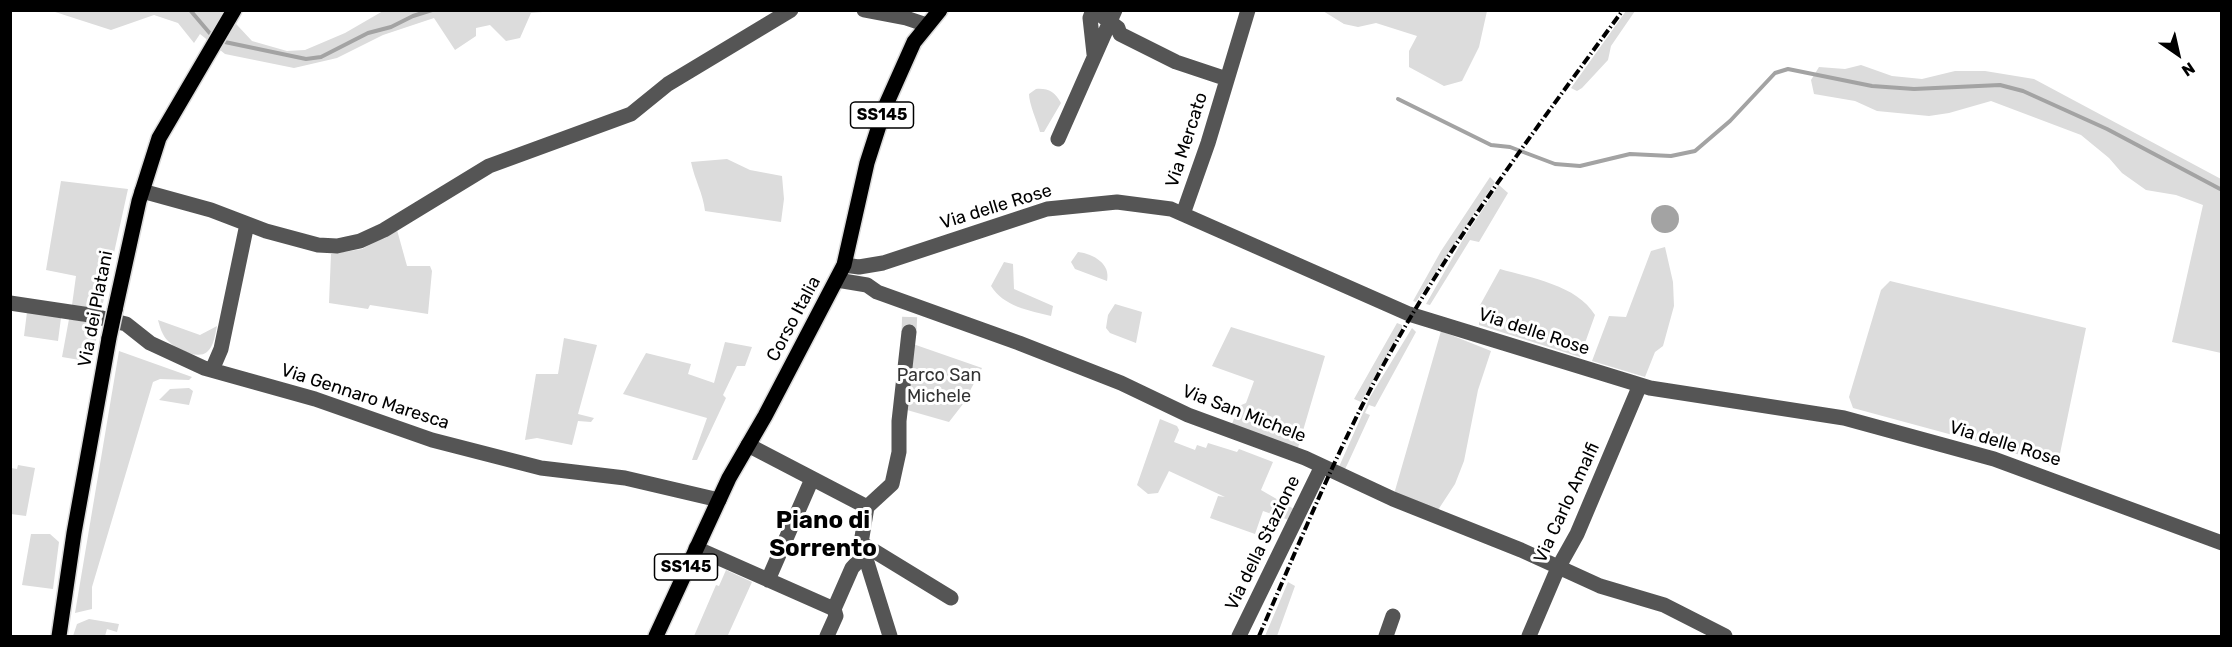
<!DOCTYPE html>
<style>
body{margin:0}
#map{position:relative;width:2232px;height:647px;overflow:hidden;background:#fff;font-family:Rubik,sans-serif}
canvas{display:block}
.frame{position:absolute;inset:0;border:12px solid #000;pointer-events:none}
.north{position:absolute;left:2148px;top:24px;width:60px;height:60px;-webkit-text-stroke:4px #fff;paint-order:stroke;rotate:146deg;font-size:16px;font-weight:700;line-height:24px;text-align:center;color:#000}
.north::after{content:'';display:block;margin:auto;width:21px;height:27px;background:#000;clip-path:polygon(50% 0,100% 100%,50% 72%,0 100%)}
</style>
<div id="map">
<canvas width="2232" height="647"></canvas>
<div class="frame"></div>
<div class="north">N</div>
</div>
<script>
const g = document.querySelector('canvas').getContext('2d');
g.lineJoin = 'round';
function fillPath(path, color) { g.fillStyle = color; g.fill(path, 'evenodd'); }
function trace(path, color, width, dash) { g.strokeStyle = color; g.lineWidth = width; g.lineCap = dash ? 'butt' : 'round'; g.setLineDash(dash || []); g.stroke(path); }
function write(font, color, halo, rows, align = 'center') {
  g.font = font + ' Rubik,sans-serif'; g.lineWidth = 6; g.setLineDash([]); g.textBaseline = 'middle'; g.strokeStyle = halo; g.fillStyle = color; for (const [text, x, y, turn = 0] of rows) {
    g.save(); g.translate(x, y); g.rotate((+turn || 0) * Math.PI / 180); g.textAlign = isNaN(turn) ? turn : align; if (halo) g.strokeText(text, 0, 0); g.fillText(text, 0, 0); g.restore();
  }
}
fillPath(new Path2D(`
 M52,11H224L252,41L287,51L305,50L345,33L383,11H554L531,13L520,38L506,41L490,25L476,28V36L455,50L434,18L383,35L337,58L294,68L225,54L200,34L194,43L178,23L154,15L111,30Z
 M1323,11H1487L1479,47L1462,81L1444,86L1409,67V51L1417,36L1376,23L1358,27L1344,24Z
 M1626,11H1635L1611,46L1608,60L1582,88L1577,91L1571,88Z
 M1861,65L1892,76L1922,79L1955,71H1985L2034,79L2221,179V353L2172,342L2203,205L2176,195L2146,190L2122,173L2109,158L2081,135L1991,101L1949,113L1929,116L1877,111L1855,101L1814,94L1811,80L1819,67L1845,69Z
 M1036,89C1048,88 1055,92 1061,103L1044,132H1040C1037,121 1029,104 1029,94Z
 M727,159L750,170L782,176L784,199L781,222L705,211C703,193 695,181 691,162Z
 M1490,177L1495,182L1416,302L1413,301L1441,251Z
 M61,181L128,189L101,312L72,305L76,276L46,270Z
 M1499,185L1508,193L1479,242L1470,240L1430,305L1426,304L1465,236Z
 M397,230L407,266H430L432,271L428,314L370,305L368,309L329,303L331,254L362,249Z
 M1665,247L1673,282L1674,306L1663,346L1655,352L1645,377L1592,361L1609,316L1626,317L1651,251Z
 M1078,252C1094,254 1111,264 1107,281L1075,269L1071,262Z
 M1004,262L1013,264L1014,289L1053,306L1051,316C1030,311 1003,306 991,286Z
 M1500,269C1531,278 1577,285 1595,315L1580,357L1479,325V307Z
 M1890,281L2086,328L2057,468L1997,447L1853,408L1849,397L1881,290Z
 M1115,304L1142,312L1136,343L1110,333L1106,328L1108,315Z
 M27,312L61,318L58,341L24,336Z
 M69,319L99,324L92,362L62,357Z
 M158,320L200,335L217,326C215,335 214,346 207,352C197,360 176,349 168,341C162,335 160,327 158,320Z
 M1397,323L1402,325V329L1361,402L1354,399Z
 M1231,327L1325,356L1297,451L1230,429L1239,406L1246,403L1254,381L1212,366Z
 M1412,328L1416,332L1375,407L1369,405L1365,413L1370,415L1348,463L1345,469H1338L1370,397Z
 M1441,331L1491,351L1478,390L1464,461L1455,484L1438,510L1394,494Z
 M564,338L597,345L578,414L594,418L591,422L578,421L572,445L537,438L525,440L536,374H558Z
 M725,342L752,347L745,366H737L723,395L726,398L697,460H692L707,418L623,394L646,353L691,364L688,374L714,383Z
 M913,344L982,368L963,404L949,422L907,410Z
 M119,351L192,377L189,380L160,379L153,382L92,587V609L75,613Z
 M189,388L193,391L189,405L159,400L170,389Z
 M1160,419L1177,426L1179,430L1174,442L1195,450L1197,445L1206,448L1208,443L1237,452L1239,449L1273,462L1261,490L1294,509L1289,520L1263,511L1255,534L1210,518L1218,496L1225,497L1169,471L1158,493L1148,494L1137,485Z
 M18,465L35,468L26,516L11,514V468L17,469Z
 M31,534H50L59,542L53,589L22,585Z
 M726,570L752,582L728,635L730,636H694L716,585L719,586Z
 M1288,582L1295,586L1277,636H1265Z
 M89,619L119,624L117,632L107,629L105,636H73L77,624Z`), '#dcdcdc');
fillPath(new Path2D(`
 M1651 219a14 14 0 1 1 28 0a14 14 0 1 1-28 0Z`), '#a3a3a3');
trace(new Path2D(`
 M190,10L213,37
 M220,41L306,59L321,57L368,33L391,27L413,16L432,10
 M1398,99L1491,145L1510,147L1555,164L1580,166L1630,154L1671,156L1695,151L1730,121L1775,73L1788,69L1872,86L1914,89L2000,85L2023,91L2107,129L2222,190`), '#a3a3a3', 4);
trace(new Path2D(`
 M909,332L910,308`), '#d9d9d9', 15, [15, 8]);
const major = new Path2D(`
 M115,310L139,201L159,138L234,10
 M59,636L74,533L109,338
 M656,636L729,478L765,416L844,265L867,163L885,107L914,42L940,10`);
trace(major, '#dbdbdb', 18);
trace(new Path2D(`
 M864,10L906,18L927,25
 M1093,10L1090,18L1094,54
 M1094,10L1118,28L1120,34L1176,62L1227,79
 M1058,139L1115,10
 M142,191L211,210L266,231L318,245L337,246L360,241L384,230L489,166L631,114L668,84L791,10
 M1183,214L1208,143L1248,10
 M844,265L859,267L883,263L1047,209L1117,202L1171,209L1409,314L1650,388L1844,418L1994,459L2222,543
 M837,280L867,285L877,292L1019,343L1121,383L1188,415L1305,458L1393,499L1521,550L1600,586L1664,605L1725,636
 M10,303L90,315L126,324L150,343L204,368L315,399L432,440L541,468L625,478L719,500
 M212,370L221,349L247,224
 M748,445L867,507L861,543L890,636
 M867,507L892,484L899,452V421L909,332
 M861,543L951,598
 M696,548L834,609
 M768,580L812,479
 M827,636L836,616L834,609L852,568L864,555
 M1239,636L1322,466
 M1386,636L1393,616
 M1529,636L1558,568L1577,534L1640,385`), '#555', 15);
trace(major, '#000', 15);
trace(new Path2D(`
 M1259,636C1294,556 1327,474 1367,396C1437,259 1532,134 1623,10`), '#000', 4, [9, 3, 1.5, 3]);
const majorBridge = new Path2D(`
 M109,338L115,310`);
trace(majorBridge, '#dbdbdb', 18, []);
trace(majorBridge, '#000', 15);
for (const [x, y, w] of [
 [882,115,63],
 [686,567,63]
]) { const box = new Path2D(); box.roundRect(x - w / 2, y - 13, w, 26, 4.5); g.fillStyle = '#fff'; g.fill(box); trace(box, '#000', 1.5); }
write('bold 16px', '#000', null, [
 ["SS145",882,115],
 ["SS145",686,567]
]);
write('18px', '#000', '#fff', [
 ["Via Mercato",1187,140,-72],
 ["Via delle Rose",996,207,-17],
 ["Via dei Platani",96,309,-79],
 ["Corso Italia",794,319,-62],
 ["Via delle Rose",1534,332,18],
 ["Via Gennaro Maresca",365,397,18],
 ["Via San Michele",1244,414,21],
 ["Via delle Rose",2005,444,17],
 ["Via Carlo Amalfi",1567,503,-65],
 ["Via della Stazione",1263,543,-64]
]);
write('18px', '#333', '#fff', [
 ["Parco San",939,376],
 ["Michele",939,397]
]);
write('bold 24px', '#000', '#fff', [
 ["Piano di",823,521],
 ["Sorrento",823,549]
]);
</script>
